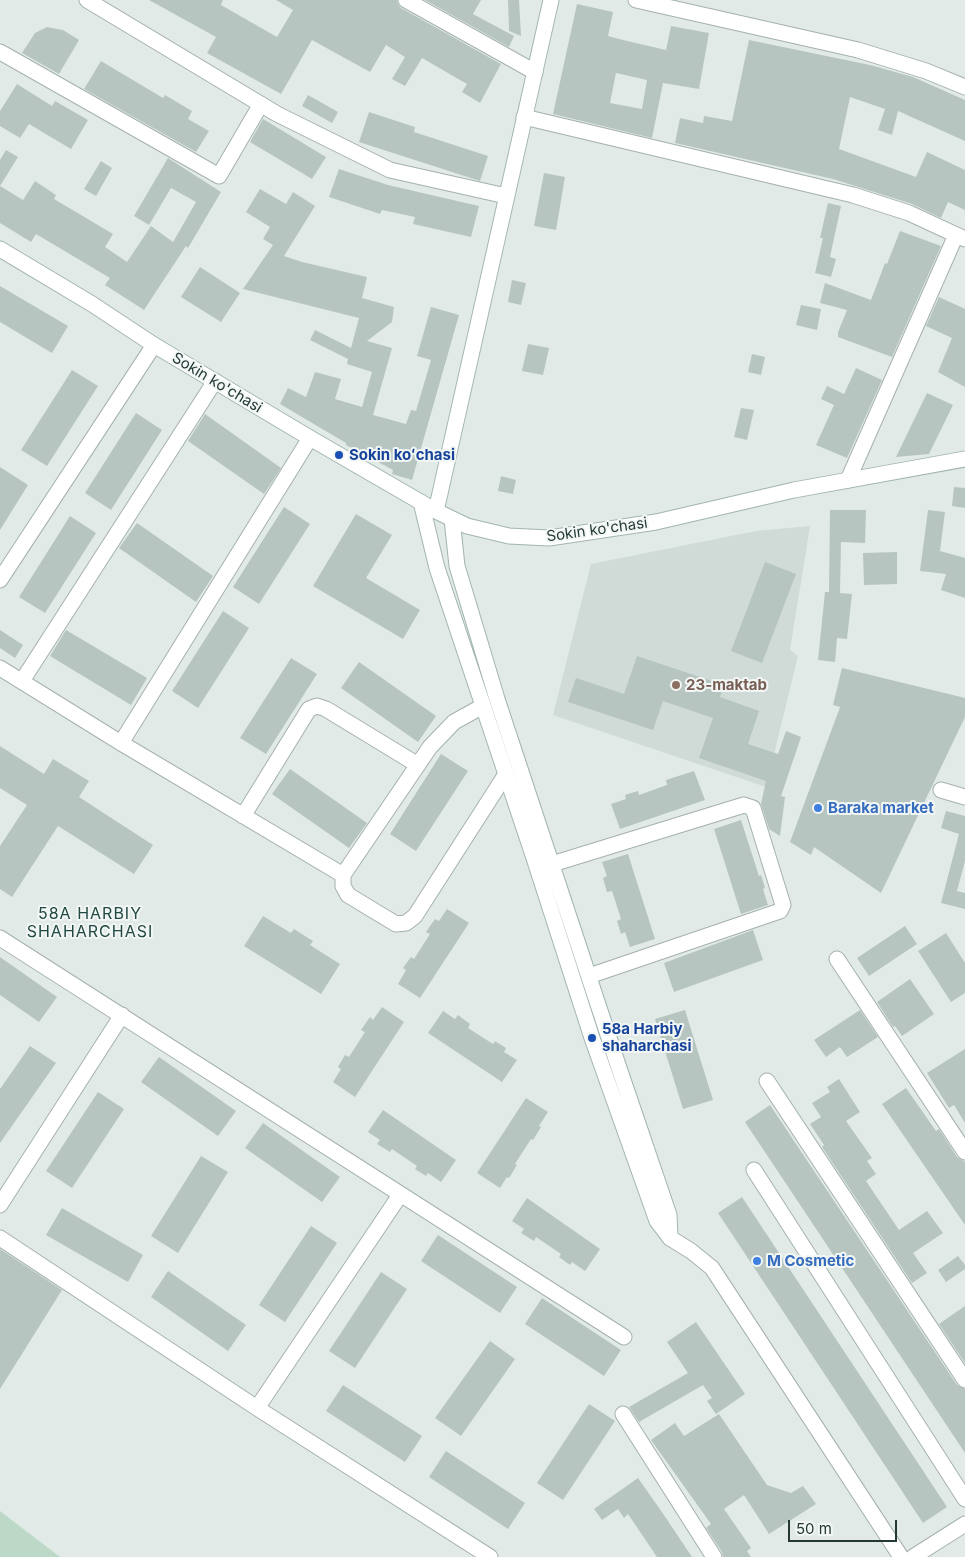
<!DOCTYPE html>
<meta charset="utf-8">
<style>
body{margin:0}
#map{position:relative;width:965px;height:1557px;overflow:hidden;background:#e1eae7;font-family:Inter,sans-serif}
canvas{display:block}
.scale{position:absolute;left:788px;top:1520px;width:109px;height:22px;box-sizing:border-box;border:2px solid #243936;border-top:0;padding-left:6px;font-size:15px;line-height:18px;white-space:nowrap;color:#243936;-webkit-text-stroke:4px #f2f7f5;paint-order:stroke}
</style>
<div id="map">
<canvas width="965" height="1557"></canvas>
<div class="scale">50 m</div>
</div>
<script>
const g = document.querySelector('canvas').getContext('2d');
g.lineJoin = 'round';
function fillPath(path, color) { g.fillStyle = color; g.fill(path, 'evenodd'); }
function trace(path, color, width, dash) { g.strokeStyle = color; g.lineWidth = width; g.lineCap = dash ? 'butt' : 'round'; g.setLineDash(dash || []); g.stroke(path); }
function write(font, color, halo, rows, align = 'center') {
  g.font = font + ' Inter,sans-serif'; g.lineWidth = 4; g.setLineDash([]); g.textBaseline = 'middle'; g.strokeStyle = halo; g.fillStyle = color; for (const [text, x, y, turn = 0] of rows) {
    g.save(); g.translate(x, y); g.rotate((+turn || 0) * Math.PI / 180); g.textAlign = isNaN(turn) ? turn : align; if (halo) g.strokeText(text, 0, 0); g.fillText(text, 0, 0); g.restore();
  }
}
fillPath(new Path2D(`
 M810,526L790,650L798,656L766,787L553,715L591,564L756,531Z`), '#d0dad6');
fillPath(new Path2D(`
 M0,1511L60,1557H0Z`), '#bcd9c7');
fillPath(new Path2D(`
 M149,0H223L221,5L277,37L293,10L276,0H397L398,4L401,8L501,64L480,103L462,92L467,84L422,58L405,86L392,79L405,57L386,45L370,72L312,40L281,94L207,53L216,37Z
 M425,0H481L473,14L514,36L509,47Z
 M508,0H519L521,36L509,31Z
 M577,4L613,12L608,36L623,40L666,50L671,26L709,33L699,89L663,83L652,138L553,114ZM616,73L647,80L642,109L610,103Z
 M47,27L63,30L79,40L59,74L22,53L35,33Z
 M749,40L870,65L913,77L965,100V141L898,111L892,135L878,130L885,109L850,97L839,149L916,177L927,152L965,170V210L948,202L941,218L912,204L833,179L675,143L680,118L703,123L704,116L732,121Z
 M101,61L163,98L165,95L192,111L188,119L209,131L196,152L84,89Z
 M17,84L52,106L55,101L88,120L71,149L29,124L20,138L0,126V111Z
 M308,95L338,112L332,123L302,106Z
 M369,112L415,127L414,132L488,156L480,181L359,142Z
 M263,119L326,157L312,179L250,142Z
 M6,150L18,157L0,186V160Z
 M168,158L221,192L188,248L186,246L144,310L105,285L110,278L36,234L31,242L0,223V186L23,200L35,181L56,195L54,199L113,234L105,247L127,262L151,226L173,242L196,202L171,188L149,225L134,216Z
 M101,161L112,168L96,196L84,189Z
 M339,169L388,185L479,206L471,237L413,224L415,217L382,210L380,214L329,197Z
 M544,173L565,177L556,230L534,226Z
 M260,189L286,204L293,192L315,206L284,256L302,262L367,277L362,298L394,307L392,322L367,341L392,348L373,415L406,424L411,410L416,411L431,360L417,356L431,307L459,315L412,480L392,474L393,470L346,445V443L280,404L288,388L306,397L315,372L341,379L335,399L362,407L372,372L347,364L348,359L310,340L315,330L351,348L359,318L243,289L273,245L263,239L270,227L246,212Z
 M828,203L841,206L830,257L836,259L831,277L815,273L823,238H820Z
 M900,231L941,246L892,357L838,337V332L847,310L820,303L825,283L871,300L885,263L887,264Z
 M200,267L240,293L221,322L181,297Z
 M512,280L526,283L521,305L508,302Z
 M0,286L68,326L52,353L0,322Z
 M939,297L965,309V387L938,372L952,338L926,326Z
 M801,305L821,309L817,330L796,325Z
 M528,344L549,348L543,375L522,371Z
 M752,354L765,357L761,375L748,372Z
 M856,368L882,380L847,458L816,445L834,405L821,399L827,386L844,394Z
 M72,370L98,386L47,466L21,450Z
 M927,393L953,405L929,454L896,457Z
 M741,408L754,410L747,440L734,437Z
 M136,413L162,430L111,510L85,493Z
 M205,414L281,468L264,494L188,441Z
 M0,467L28,485L0,530Z
 M501,476L516,480L513,494L498,491Z
 M954,487L965,488V508L952,506Z
 M284,507L310,524L259,604L233,587Z
 M830,510H866L865,543L841,542L840,593L852,594L847,639L837,638L835,662L818,660L825,592H829Z
 M928,510L945,512L940,551L965,558V598L941,590L946,574L920,571Z
 M356,514L392,535L366,578L420,610L403,639L313,586Z
 M70,516L96,533L45,613L19,597Z
 M137,523L213,576L196,602L119,548Z
 M897,552V584L864,585L863,553Z
 M765,562L796,574L762,663L731,651Z
 M223,611L249,628L198,708L172,691Z
 M0,630L23,645L15,658L0,648Z
 M66,630L147,678L131,705L50,656Z
 M637,656L724,685L720,697L759,711L748,744L778,754L786,731L801,737L781,796L785,797L780,836L769,829L761,804L766,781L699,758L713,718L663,701L653,730L568,702L576,678L624,694Z
 M291,658L317,674L266,754L240,738Z
 M359,662L436,716L418,742L341,688Z
 M842,668L965,698V717L881,893L814,847L811,855L790,842L840,707L833,705Z
 M0,746L44,774L53,759L89,781L79,797L153,845L134,874L58,826L12,897L0,889V846L27,805L0,788Z
 M441,754L468,771L416,851L390,834Z
 M290,769L367,823L349,848L272,794Z
 M694,771L705,800L620,829L611,804L626,799L625,795L638,791L639,795L667,785L666,780Z
 M946,811L965,816V861L957,891L965,893V909L941,903L959,834L941,828Z
 M741,820L759,876L761,875L765,888L763,889L768,905L741,914L714,829Z
 M628,854L655,939L630,947L625,932L621,934L617,921L621,919L612,891L607,892L603,878L607,876L602,862Z
 M447,909L469,923L420,998L398,984L406,970L403,968L411,957L414,959L430,934L426,932L435,919L439,921Z
 M263,916L291,933L294,929L313,941L310,945L340,964L321,994L244,946Z
 M905,926L917,944L869,976L857,958Z
 M753,930L763,960L674,992L664,963Z
 M946,933L965,963V993L951,1002L918,951Z
 M0,957L57,997L39,1022L0,995Z
 M910,979L934,1014L902,1036L895,1026L893,1027L877,1002Z
 M382,1007L404,1022L355,1097L333,1082L341,1069L338,1067L345,1055L349,1057L365,1032L361,1030L370,1017L373,1020Z
 M685,1010L713,1100L683,1109L655,1019Z
 M860,1010L878,1037L847,1057L840,1047L826,1057L814,1040Z
 M443,1011L455,1019L458,1015L470,1024L468,1028L493,1044L495,1041L506,1048L504,1052L517,1060L502,1082L428,1033Z
 M30,1046L56,1063L0,1143V1089Z
 M965,1049V1123L954,1105L949,1108L927,1073Z
 M159,1057L236,1111L218,1136L141,1082Z
 M839,1079L860,1112L846,1121L872,1158L867,1161L876,1174L866,1181L899,1230L927,1211L943,1233L913,1253L927,1273L912,1283L822,1147L824,1145L810,1124L821,1117L812,1103L830,1092L827,1087Z
 M906,1088L936,1131L939,1129L957,1157L965,1162V1225L882,1104Z
 M98,1092L124,1109L72,1188L46,1171Z
 M526,1098L548,1112L539,1126L541,1127L533,1140L531,1139L515,1164L517,1165L509,1178L507,1177L500,1188L477,1173Z
 M770,1105L957,1385L965,1389V1453L745,1122Z
 M383,1110L456,1160L441,1182L428,1173L426,1176L415,1169L417,1166L392,1149L390,1152L377,1144L380,1140L368,1132Z
 M263,1123L340,1177L322,1202L245,1148Z
 M201,1156L228,1172L178,1253L151,1236Z
 M742,1197L947,1507L923,1523L718,1213Z
 M527,1198L600,1249L585,1271L572,1262L570,1265L559,1257L561,1254L536,1237L534,1241L521,1233L524,1229L512,1221Z
 M62,1208L143,1255L128,1282L46,1235Z
 M311,1226L337,1243L285,1322L259,1305Z
 M438,1235L517,1287L500,1313L421,1261Z
 M0,1249L62,1290L0,1389Z
 M958,1256L965,1265V1269L946,1282L938,1270Z
 M168,1271L246,1325L228,1351L151,1297Z
 M381,1272L407,1289L355,1368L329,1351Z
 M542,1298L621,1350L604,1376L525,1324Z
 M965,1306V1363L939,1324Z
 M696,1322L745,1394L716,1414L707,1401L712,1398L703,1385L639,1422L629,1407L688,1373L667,1342Z
 M490,1341L515,1359L461,1436L435,1418Z
 M343,1385L422,1436L405,1462L326,1411Z
 M589,1404L615,1421L563,1500L537,1483Z
 M719,1414L767,1485L791,1493L803,1486L816,1504L769,1534L744,1495L724,1509L751,1548L747,1551L751,1557H723L722,1552L706,1528L711,1524L651,1440L675,1423L684,1436Z
 M446,1451L525,1503L508,1529L429,1477Z
 M638,1478L664,1515L692,1557H657L628,1514L624,1518L618,1509L602,1520L594,1509Z`), '#b7c5c1');
const street = new Path2D(`
 M87,0L277,114L390,170L506,196
 M406,0L535,72
 M636,0L858,50L926,71L965,87
 M0,52L219,176L261,104
 M524,117L853,195L909,213L965,239
 M848,480L956,235
 M0,580L154,345
 M0,668L121,743L343,875L430,747L454,722L483,706
 M22,681L215,381
 M121,743L310,438
 M941,790L965,797
 M243,816L309,709L317,706L326,709L418,765
 M552,864L744,805L753,808L783,905L780,911L589,976
 M343,875V886L348,895L396,924L406,923L415,916L506,774
 M0,938L624,1337
 M837,959L965,1152
 M767,1081L965,1380
 M754,1170L965,1499
 M0,1205L122,1015
 M0,1238L257,1408L490,1557
 M670,1238L691,1251L712,1268L901,1557
 M257,1408L400,1195
 M623,1414L714,1557
 M913,1557L965,1524`);
const secondary = new Path2D(`
 M0,249L92,304L154,345L310,438L436,511L467,526L509,536L549,538L656,522L794,490L965,459
 M421,502L437,568L534,858L592,1038L657,1221L670,1238
 M436,511L551,0
 M452,519L457,566L497,699L617,1062L669,1215L670,1238`);
trace(street, '#a5b1ae', 17);
trace(secondary, '#a2b5b0', 17);
trace(street, '#fff', 15);
trace(secondary, '#fff', 15);
for (const [x, y, r, color] of [
 [339,455,5,"#1a4fb4"],
 [676,685,5,"#8d6e63"],
 [818,808,5,"#3f7fe0"],
 [592,1038,5,"#1a4fb4"],
 [757,1261,5,"#3f7fe0"]
]) { const dot = new Path2D(); dot.arc(x, y, r, 0, 2 * Math.PI); g.fillStyle = color; g.fill(dot); trace(dot, '#f2f7f5', 2); }
write('15px', '#243936', '#f2f7f5', [
 ["Sokin ko'chasi",217,383,31],
 ["Sokin ko'chasi",597,530,-8]
]);
write('bold 15px', '#164399', '#f2f7f5', [
 ["Sokin koʻchasi",349,455],
 ["58a Harbiy",602,1029],
 ["shaharchasi",602,1046]
], 'left');
write('bold 15px', '#785e54', '#f2f7f5', [
 ["23-maktab",686,685]
], 'left');
write('bold 15px', '#366cbe', '#f2f7f5', [
 ["Baraka market",828,808],
 ["M Cosmetic",767,1261]
], 'left');
g.letterSpacing = '1px';
write('16px', '#224944', '#f2f7f5', [
 ["58A HARBIY",90,914],
 ["SHAHARCHASI",90,932]
]);
g.letterSpacing = '0px';
</script>
